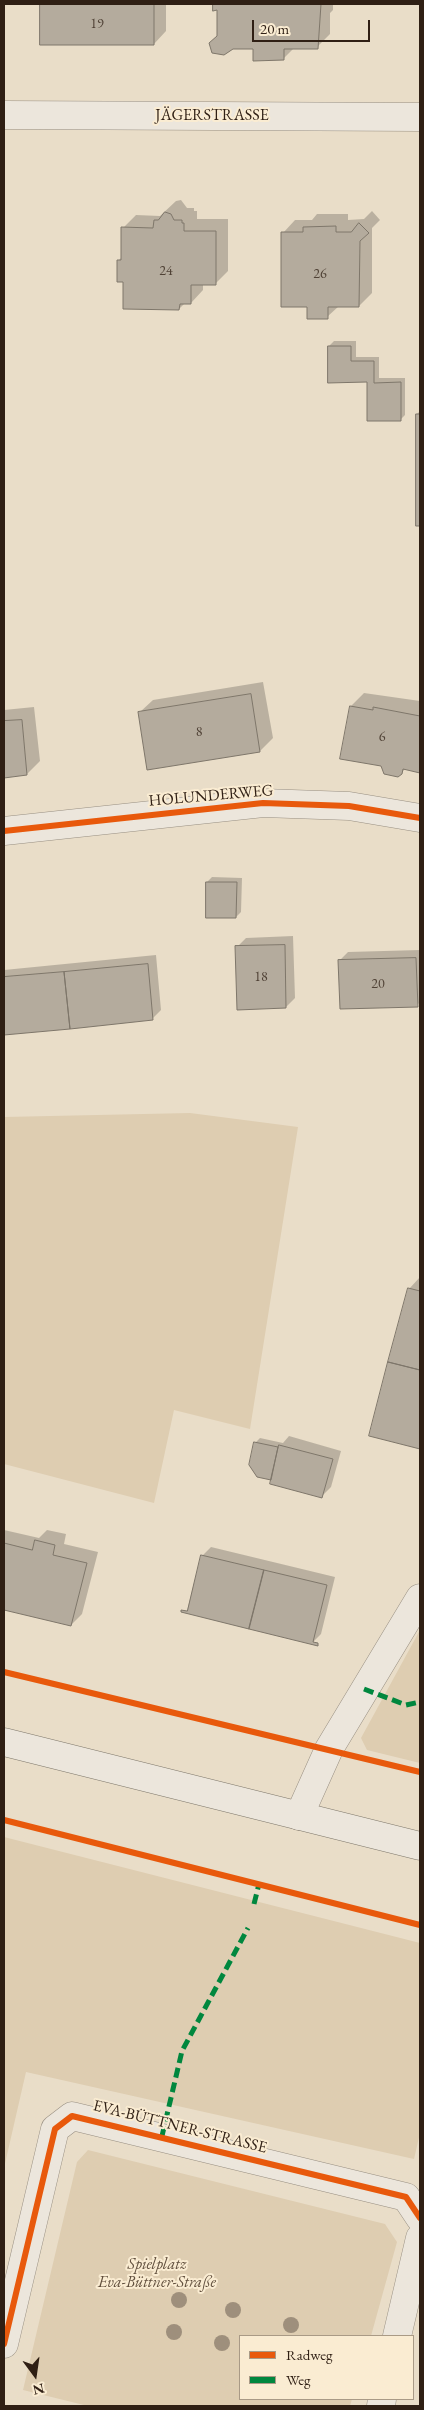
<!DOCTYPE html>
<meta charset="utf-8">
<style>
body{margin:0}
#map{position:relative;width:424px;height:2410px;overflow:hidden;background:#e9ddc8;font-family:"EB Garamond",serif}
canvas{display:block}
.frame{position:absolute;inset:0;border:5px solid #2f1f14;pointer-events:none}
.legend{position:absolute;left:239px;top:2335px;width:175px;height:65px;box-sizing:border-box;background:#faecd2;border:1px solid #a99a86;margin:0;padding:6px 9px;list-style:none;font-size:15px;color:#2f1f14}
.legend li{display:flex;align-items:center;gap:10px;height:25px}
.legend b{width:25px;border:1px solid #a99a86}
.north{position:absolute;left:10px;top:2350px;width:50px;height:50px;-webkit-text-stroke:4px #faecd2;paint-order:stroke;rotate:166deg;font-size:14px;font-weight:700;line-height:20px;text-align:center;color:#2f1f14}
.north::after{content:'';display:block;margin:auto;width:18px;height:22px;background:#2f1f14;clip-path:polygon(50% 0,100% 100%,50% 72%,0 100%)}
.scale{position:absolute;left:252px;top:20px;width:118px;height:22px;box-sizing:border-box;border:2px solid #2f1f14;border-top:0;padding-left:6px;font-size:15px;line-height:18px;white-space:nowrap;color:#2f1f14;-webkit-text-stroke:4px #faecd2;paint-order:stroke}
</style>
<div id="map">
<canvas width="424" height="2410"></canvas>
<div class="frame"></div>
<ul class="legend">
<li><b style="height:6px;background:#e8590c"></b>Radweg</li>
<li><b style="height:6px;background:#00873e"></b>Weg</li>
</ul>
<div class="north">N</div>
<div class="scale">20 m</div>
</div>
<script>
const g = document.querySelector('canvas').getContext('2d');
g.lineJoin = 'round';
function fillPath(path, color) { g.fillStyle = color; g.fill(path, 'evenodd'); }
function trace(path, color, width, dash) { g.strokeStyle = color; g.lineWidth = width; g.lineCap = dash ? 'butt' : 'round'; g.setLineDash(dash || []); g.stroke(path); }
function write(font, color, halo, rows, align = 'center') {
  g.font = font + ' "EB Garamond",serif'; g.lineWidth = 4; g.setLineDash([]); g.textBaseline = 'middle'; g.strokeStyle = halo; g.fillStyle = color; for (const [text, x, y, turn = 0] of rows) {
    g.save(); g.translate(x, y); g.rotate((+turn || 0) * Math.PI / 180); g.textAlign = isNaN(turn) ? turn : align; if (halo) g.strokeText(text, 0, 0); g.fillText(text, 0, 0); g.restore();
  }
}
fillPath(new Path2D(`
 M190,1113L298,1127L250,1429L174,1410L154,1503L4,1464V1117Z
 M420,1630V1763L367,1750L361,1738Z
 M4,1837L420,1943V2133L414,2159L26,2072L4,2168Z
 M88,2150L385,2224L397,2242L371,2336H240V2399H352L350,2406H88L23,2390L77,2162Z`), '#decdb1');
fillPath(new Path2D(`
 M42,4H166V31L154,44H42Z
 M215,4H333V10L330,13V34L317,47H295L283,59L218,36V9H215Z
 M181,200L187,208H194V211H197V219H228V271L215,284L203,283V290L191,303H185L179,309L124,280L118,261L123,256V228L136,215L160,216L176,201Z
 M372,211L380,220L372,228V293L359,306H339L327,317L308,306L283,233L295,220H312L317,214H348V220L364,219Z
 M334,341H356V357H379V378H405V415L400,420L368,381L329,346Z
 M420,411V525H417V414Z
 M263,682L273,738L260,751L140,712L153,700Z
 M364,693L420,701V772L405,769L401,773L351,706Z
 M34,707L40,761L27,774L4,776V710Z
 M212,877L242,878L241,912L236,917L207,882Z
 M293,936L295,998L286,1007L237,947L246,938Z
 M420,950V1002L417,1005L339,961L348,952Z
 M156,955L161,1010L152,1019L4,1033V970Z
 M420,1277V1448L371,1435L409,1289Z
 M289,1436L341,1451L331,1487L322,1496L272,1479L255,1443L260,1438L283,1443Z
 M4,1530L39,1538L47,1530L66,1534L64,1544L98,1552L82,1614L71,1625L4,1608Z
 M211,1547L335,1577L321,1634L312,1643L202,1556Z`), '#0003');
const building = new Path2D(`
 M40,4H154V45H40Z
 M213,4H321L318,49H284V60L253,61V49H233L224,55L212,53L209,43L217,36V10L213,11Z
 M165,212L171,214L174,220H182V223H184V231H216V285H191V304H180L179,310L123,309V282H117V260H121V227L153,228L154,220H158Z
 M359,223L369,233L360,241L359,307H328V319H307V307H281V232H303V227L336,226V232H351Z
 M328,346H351V361H374V383L401,382V421H367V382L328,383Z
 M416,414H420V526H416Z
 M251,694L260,752L147,770L138,712Z
 M350,706L373,710V707L420,716V773L403,769L402,774L398,777L384,774L381,766L340,759Z
 M22,720L27,775L4,778V721Z
 M206,882H237L236,918H206Z
 M285,945L286,1008L237,1010L235,946Z
 M416,958L418,1007L340,1009L338,960Z
 M148,964L153,1020L70,1029L64,972Z
 M64,972L70,1029L4,1035V977Z
 M408,1288L420,1291V1370L388,1362Z
 M388,1362L420,1370V1449L369,1436Z
 M254,1442L278,1447L271,1480L257,1477L249,1465Z
 M279,1445L333,1459L322,1498L270,1484Z
 M35,1540L55,1545L53,1555L87,1563L71,1626L4,1610V1543L32,1550Z
 M201,1555L264,1570L249,1629L181,1612V1610L187,1611Z
 M264,1570L327,1585L313,1642L318,1643V1646L249,1629Z`);
fillPath(building, '#b4ab9d');
trace(building, '#7e766a', 1);
const street = new Path2D(`
 M4,115L420,117
 M4,831L263,803L349,806L420,818
 M299,1816L329,1749L420,1598
 M397,2336L420,2238
 M4,2344L55,2129L72,2116L406,2197L420,2218
 M381,2406L382,2399`);
const secondary = new Path2D(`
 M4,1742L420,1846`);
trace(street, '#988f82', 29);
trace(secondary, '#7e766a', 29);
trace(street, '#ece6dc', 28);
trace(secondary, '#ece6dc', 28);
trace(new Path2D(`
 M364,1689L406,1705L420,1702
 M254,1904L259,1884
 M162,2136L182,2051L248,1928`), '#00873e', 5, [10, 5]);
trace(new Path2D(`
 M4,831L263,803L349,806L420,818
 M4,1672L420,1772
 M4,1820L420,1925
 M4,2344L55,2129L72,2116L406,2197L420,2218`), '#e8590c', 6);
g.fillStyle = '#9e8f7c';
for (const [x, y] of [
 [179,2300],
 [233,2310],
 [291,2325],
 [174,2332],
 [222,2343]
]) { g.beginPath(); g.arc(x, y, 8, 0, 2 * Math.PI); g.fill(); }
write('14px', '#504236', null, [
 ["19",97,24],
 ["24",166,271],
 ["26",320,274],
 ["8",199,732],
 ["6",382,737],
 ["18",261,977],
 ["20",378,984]
]);
write('16px', '#2f1f14', '#faecd2', [
 ["JÄGERSTRASSE",212,116],
 ["HOLUNDERWEG",211,796,-5],
 ["EVA-BÜTTNER-STRASSE",180,2127,14]
]);
write('italic 16px', '#614f3d', '#faecd2', [
 ["Spielplatz",157,2265],
 ["Eva-Büttner-Straße",157,2283]
]);
</script>
